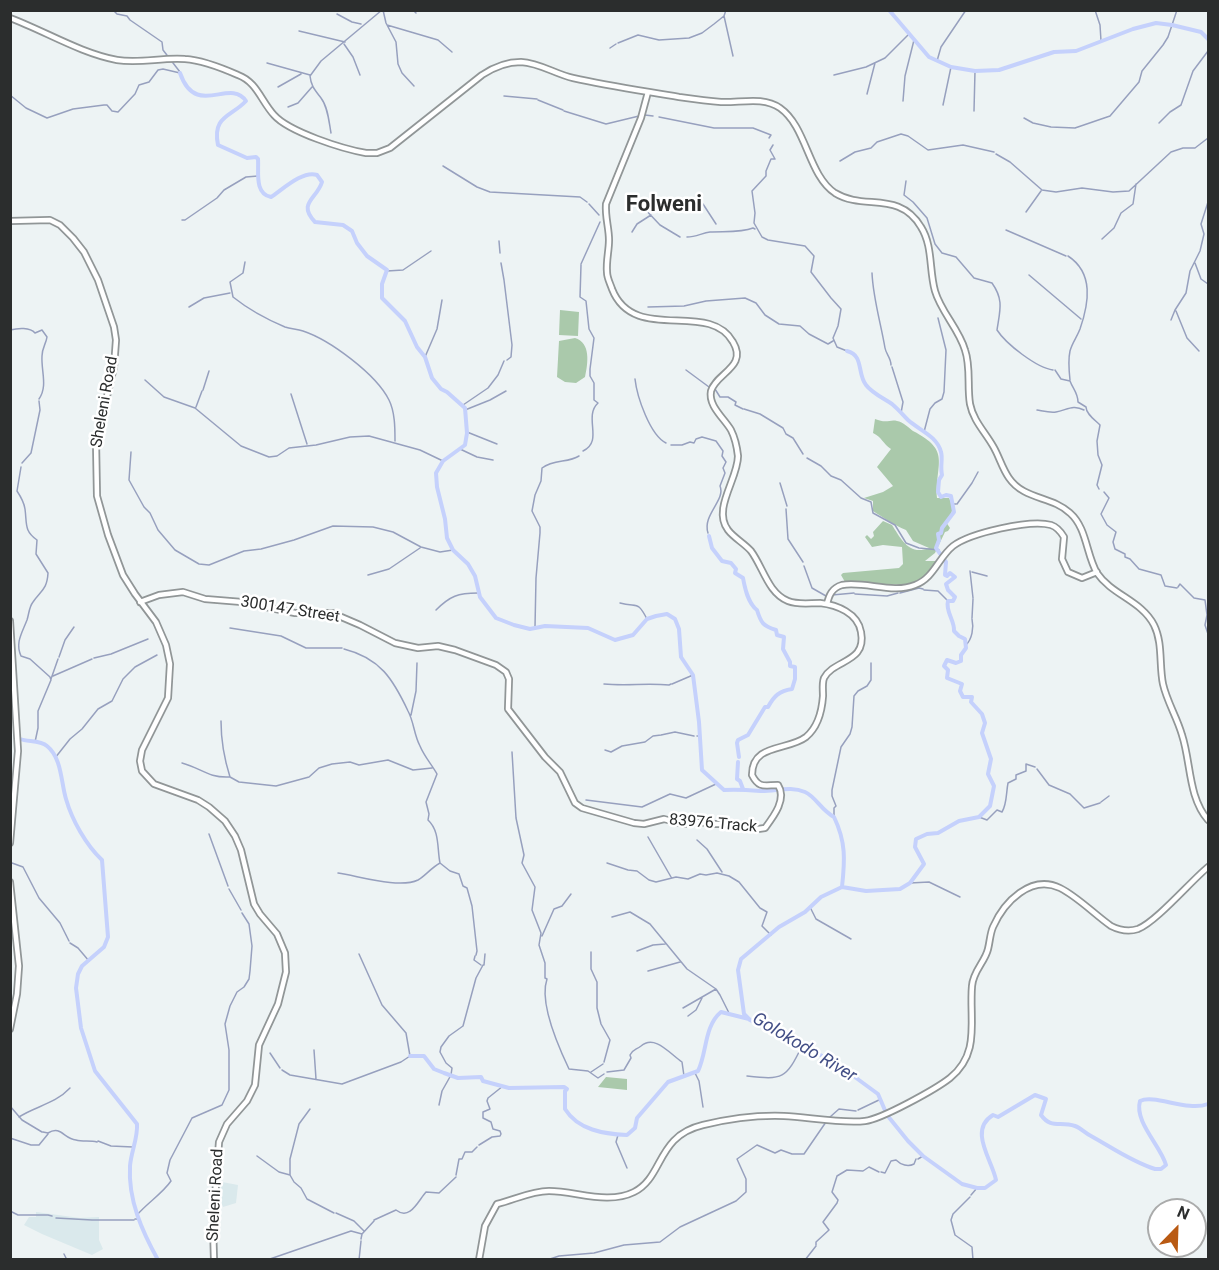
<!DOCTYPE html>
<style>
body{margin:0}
#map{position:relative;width:1219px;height:1270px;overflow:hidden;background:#edf3f4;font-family:Roboto,sans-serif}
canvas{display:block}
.frame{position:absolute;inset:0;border:12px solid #2b2d2d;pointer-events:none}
.north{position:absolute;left:1147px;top:1198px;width:60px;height:60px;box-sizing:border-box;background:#fff;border:2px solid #aaabab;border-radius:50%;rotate:23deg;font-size:16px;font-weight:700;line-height:24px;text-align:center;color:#2b2d2d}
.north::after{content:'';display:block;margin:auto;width:21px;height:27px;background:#b95a13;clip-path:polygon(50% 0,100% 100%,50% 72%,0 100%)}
</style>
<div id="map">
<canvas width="1219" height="1270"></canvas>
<div class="frame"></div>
<div class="north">N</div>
</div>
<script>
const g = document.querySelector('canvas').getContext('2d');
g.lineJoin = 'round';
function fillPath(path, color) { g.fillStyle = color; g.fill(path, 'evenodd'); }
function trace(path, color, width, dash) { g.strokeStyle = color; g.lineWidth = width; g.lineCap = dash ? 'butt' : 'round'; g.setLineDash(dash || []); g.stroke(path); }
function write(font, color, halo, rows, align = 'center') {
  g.font = font + ' Roboto,sans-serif'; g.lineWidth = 5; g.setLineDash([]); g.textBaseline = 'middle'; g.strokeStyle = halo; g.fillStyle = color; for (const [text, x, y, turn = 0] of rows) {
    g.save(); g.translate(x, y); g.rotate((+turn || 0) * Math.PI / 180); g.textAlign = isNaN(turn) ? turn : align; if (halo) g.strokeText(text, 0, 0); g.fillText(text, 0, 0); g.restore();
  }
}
fillPath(new Path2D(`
 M222,1182L238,1185L236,1203L223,1207L220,1201Z
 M36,1212L80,1218L99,1217V1240L103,1249L92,1255L42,1234L24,1225L29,1217H36Z`), '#dae9ec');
fillPath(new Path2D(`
 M560,310L579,312L578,336L559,335Z
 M575,338C591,343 588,363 585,377L576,383L565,382L557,377L559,341Z
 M875,419C887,424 890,419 897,421C903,422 909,428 913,431C952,451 935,463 937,498H949C954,507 953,514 946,522L950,528L948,531L945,532L935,553L925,561H938L927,576L908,585L852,583L845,582L841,575L843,573L899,568L903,564L902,547L883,545L872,547L865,537L867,535L871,539L874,536L873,532L883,521L892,525C901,539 909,556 929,548L913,541L906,530C895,526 884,518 873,511V501L864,498L883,492L893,486L877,467L891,449C883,444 882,437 873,433Z
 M606,1077L627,1079V1090L598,1087Z`), '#aac9ab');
trace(new Path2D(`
 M113,10L117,14L127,16L130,20L162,42L163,50L180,72
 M383,10L386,23L396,42L398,64L402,73L414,86
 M413,10L416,13
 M1095,10L1100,25L1101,41
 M337,14L352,22L361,24
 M724,16L733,56
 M387,25L438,40L452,52
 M299,31L345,42
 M618,43L638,35L659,40L689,38L702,33L714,24L724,16L726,10
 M344,44L353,57L360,75
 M610,48L616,44
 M937,61L941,47L966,10
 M267,63L310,75
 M834,75L866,67L885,58L909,34
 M278,87L301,74
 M867,94L875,63
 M10,95L26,108L47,118L73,109L104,105H107L112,111L118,112L135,94L139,85L149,82L158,70L163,69L180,73
 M504,96L537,99
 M538,100L563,110
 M903,101L905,76L914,40
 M943,105L951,67
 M288,107L298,103L312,87
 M564,111L606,124L639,116
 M974,111L975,71
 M645,115L653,116
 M659,117L714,128H753L771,135L769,138
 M1024,118L1033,123L1051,127L1075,128L1110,116L1139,82L1142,71L1163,45L1168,37L1177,10
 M1159,123L1170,112L1181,105L1193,71L1208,51
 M331,133C329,122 328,107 321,98C315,90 311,86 310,76L321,61L382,10
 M773,145L770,150L775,159H771L766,171V176L752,191L755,213L754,223L762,237L768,240L805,246L814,256L811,272L831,298L841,309L838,326L833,338L837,347L847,351
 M996,154L1010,162L1042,190L1056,192L1082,188L1113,192L1129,191L1171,152L1183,148H1195L1208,138
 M840,161L855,152L871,148L877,142L901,134L908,136L928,150L963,145L994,152
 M443,166L477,187L490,192L580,197L587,202
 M906,181L904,195L913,202L927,218L935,244L942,253L956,257L974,278L992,283C1004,300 1000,310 997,330C1006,344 1037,368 1053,370
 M589,204L599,215
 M703,204L716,224
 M643,207L660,225L680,237
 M1026,212L1041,191
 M182,220H185L217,198L224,190L246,177L258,176
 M1006,230L1066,256
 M632,232L637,224L651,215
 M687,237C696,237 702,233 710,232C723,231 741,233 753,228L755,229
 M1102,239L1114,228L1121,213L1133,204L1136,184
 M499,241L500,253
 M1068,256C1094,273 1089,303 1080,329C1077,337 1072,343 1070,351C1068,360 1069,371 1070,380
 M245,262L243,273L230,282L233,297C248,309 266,319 285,327C291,329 297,329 303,331C330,340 376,374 389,400C395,412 395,428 395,441
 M501,263L504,280
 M1195,263L1201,279L1208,284
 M581,264L600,222
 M581,265L580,297L586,301L589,329L594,338L590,369V376L594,383V400L598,403C583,417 604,441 583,451
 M387,271L403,270L431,251
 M872,273C873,298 881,324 885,348C886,354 891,358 891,365
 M1029,275L1081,319
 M504,280L512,345L511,357L507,360
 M189,307L204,298L230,293
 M648,307L684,306L706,301L745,298L756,303L765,315L779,324L800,326L809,334L828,344L833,341
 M1176,311L1187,338L1199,351
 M1171,320L1175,310L1186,293L1190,271L1200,251L1204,234L1201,224L1208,202
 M10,330C18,328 30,327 35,333L42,330L47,337C46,344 42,348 42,356C41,371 48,386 39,399
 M425,357L437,329L442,300
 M892,367L903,402L901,413
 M686,370L709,387
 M1055,370L1061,379L1070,381C1073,389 1078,393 1078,402L1086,407C1086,414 1095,420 1100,425L1097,441L1098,455L1102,465L1097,485L1099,489
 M635,379C637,397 650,435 666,443
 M145,380L164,397L195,408L241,446L269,457L277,456L289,448L316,445L350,437L369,436L420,450L443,461
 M715,389L720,397H728L736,402L735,405L743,409
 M203,390L209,371
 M291,394L307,444
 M463,405L488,388L498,375L504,361
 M196,407L202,391
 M744,409L760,414L783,428L786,434L793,438L803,454
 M465,410L490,400L506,391
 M1037,410C1043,411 1050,413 1056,412C1067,410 1073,404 1084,410
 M467,432L497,444
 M924,432L930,409L935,403L942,399L944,392L946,350L938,318
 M671,445H682L690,442L694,443L696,439L702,437L716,441L723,451L722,456L726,462L723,468L725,473L720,486C726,500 702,515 708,533
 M460,449L477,457L493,460
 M131,452L129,480L144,507L150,513L158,530L175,550L199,564L209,565L244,551L261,549L294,540L333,526L373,527L393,532L421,547L440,552L453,550
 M807,458L821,466L831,476L841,480L861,498L871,502L873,513L895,525L906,543L919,548L939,550
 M22,463L31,453L40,410L39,401
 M21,467L17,491C21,497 24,502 25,509C27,524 24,531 37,540L36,554L48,573C47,590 41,590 33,602C29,607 29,614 27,620C22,633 15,643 21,656L30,659L50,677L51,680L38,711V728L35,742
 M780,483L787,506
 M1104,492L1109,498L1101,514L1107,525L1116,532L1113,542L1115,549L1125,554V557L1130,559L1139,569L1161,575L1165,586L1177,588
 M953,504H956
 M957,504L972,483L978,472
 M786,509L788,539L803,562
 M804,566L812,588L826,596
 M970,571L973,598
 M972,572L987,576
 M368,575L389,569L420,548
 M1178,587L1180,584L1194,598L1205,600L1207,615L1205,625L1208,634
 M924,590L938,591L948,601
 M900,593L919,588L923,589
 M855,594L887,596L898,593
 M832,595L854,593
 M620,603C638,608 637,600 647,619
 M436,610C450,596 458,593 478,593
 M972,618L973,599
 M535,627L536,578L540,533V527L532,511L535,495L541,481L542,468C554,459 568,463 579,456
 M230,628L281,636L306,648H342
 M966,645C972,639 974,628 972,619
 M344,649C380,658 393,679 408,711C414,722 414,735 420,746C424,756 432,765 437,774L426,802L429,814L428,820C440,831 437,849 440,863L450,871L459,874L463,886L467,888L472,906L477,951L476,955
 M59,657L65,640L74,627
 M94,658L111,654L148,639
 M53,676L92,659
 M51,679L58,659
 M604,684C626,686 647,683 669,685L671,684
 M672,684L693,675
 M411,715L416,691L417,663
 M221,721C221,741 224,758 230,777L239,782L276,786L309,777L319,768L332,764L350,762L359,765L388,760L413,770L432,768
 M697,736H699
 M605,750L611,752L622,746L645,742L653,736L661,735L675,732L694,736
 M512,752L516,818L524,855L522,863L535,887L532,910L541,933L539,945L545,963V978L547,979C539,1002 559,1048 569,1069L588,1071L598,1078L604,1074
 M55,758L70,739L82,729L98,709L112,701L123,679L135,667L157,655
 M182,763C201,768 208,778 229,777
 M1037,769L1049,785L1070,794L1084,808L1100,803
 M586,800L642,807L670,794L686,798L716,784
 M1101,802L1109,796
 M834,817V808L836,806L832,796V790L841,747L850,734L852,727L854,696L858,691L867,686L871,680V663
 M979,817L987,820L997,810L1002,812C1007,804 1006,793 1008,783L1016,779V775L1026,771V764L1035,767
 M209,834L228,886
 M648,837L671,877
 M697,840L707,849L722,872
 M12,863L23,867L39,898L60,923L69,941
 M607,863L628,870L637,871L649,880L656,882L676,877L688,879L700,874L706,875L717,873L729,876L739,882L760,908L767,912L762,926L771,935
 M338,873C359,876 399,889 418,880C425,876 431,868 440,863
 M910,883L929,882L960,897
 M229,889L241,910
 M810,907L816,919L851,939
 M612,917L630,912L650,924L687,969L716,989L720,995L729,1013
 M542,936L554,909L562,906L571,894
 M70,943L78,948L89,961
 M637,951L653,945L665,944
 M591,952V969L597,982V1008L601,1024L610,1040L604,1062
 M475,956L474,960L481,965
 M484,965L485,954
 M648,971L680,962
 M683,1008L716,989
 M688,1016L696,1010L702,998
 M314,1050L316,1079
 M270,1053L280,1068
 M282,1070L290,1075L342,1084L401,1062L410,1056L406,1033L382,1005L359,954
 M591,1072L603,1064
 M607,1072L624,1070L631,1058L630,1055C633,1049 636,1050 641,1046C655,1034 670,1054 682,1062L684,1076
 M695,1073L699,1081L703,1107
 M747,1076C783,1080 786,1079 802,1046
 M439,1105L442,1091L451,1075L452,1068L446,1063L440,1052L441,1047L449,1036L463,1026L476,978L483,965
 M10,1106L22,1120L42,1132
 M310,1109L299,1124L290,1159V1175L294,1182L301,1188L307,1199L334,1213
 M858,1110L881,1099
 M19,1117C36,1106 55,1104 70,1088
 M830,1117L839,1109L856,1111
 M43,1132L48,1133C61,1125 64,1139 76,1140C83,1142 90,1140 97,1142
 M618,1135L616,1142L627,1168
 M10,1138L31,1145H39L48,1134
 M98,1141L111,1146L133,1147
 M479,1145L492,1137L500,1136L501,1134L500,1131L493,1129L491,1122L483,1118V1112L490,1109L487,1101L488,1098L503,1086
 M257,1156L279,1172L290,1175
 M918,1159L923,1156
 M881,1172L885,1173L891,1161L896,1160C901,1165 908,1167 914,1164L916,1159
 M456,1175L459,1159H462L465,1152H472L477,1147
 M971,1195L977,1188
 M970,1197L953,1214L951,1220L955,1235L972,1247L973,1260
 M10,1211L18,1215H48L52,1216
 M336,1213L354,1221L364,1231
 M137,1215C147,1203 162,1194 171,1181L167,1173L170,1160L192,1118L222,1105L229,1090V1050L225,1024L230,1006L237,992L244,987L249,979L250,971L252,946L249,924L242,913
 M56,1218L92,1220H134
 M135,1219H138
 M374,1220L396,1210C410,1221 418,1201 426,1192L439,1193L456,1177
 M361,1239L362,1234L374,1221
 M816,1245V1242L829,1230L823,1222L837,1203L838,1200L832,1192L837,1176L847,1170L863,1171L869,1167L879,1172
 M64,1254L67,1260
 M10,1257L13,1260
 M267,1260L351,1231L362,1234
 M359,1260L361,1241
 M547,1260L559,1256L594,1253L624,1245L660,1242L680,1227L736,1201L746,1192V1179L737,1159L757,1145L775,1153L781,1150L792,1154H804L826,1122
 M805,1260L816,1246`), '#97a0be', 1.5);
trace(new Path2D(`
 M889,10L929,57L951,67L975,71L999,70L1054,52L1076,51L1133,29L1156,23L1172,25L1201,32L1208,39
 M180,73C196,119 230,77 246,101C231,117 212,116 218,145L247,158L256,157L258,159C259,171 254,194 271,197C283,189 303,170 317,175L322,182C317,199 297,203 315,222L343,225L352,231L357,243L367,256L387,270L382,284V298L405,321L417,347L425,357L432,378L441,389L447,392L465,408L467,433L465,445L443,461L436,473L437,487L445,519L447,538L453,550L468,564L475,576L480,597L496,618L514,625L530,629L545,626L588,628L615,640L633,635L647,619L656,616L667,614L675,619L679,629L681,657L693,675L699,722L702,770L724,790C737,789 749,790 762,791C777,791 791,786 805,792C816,797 821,810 834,817C846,842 845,860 842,887L821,897L805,912L779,927L741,959L738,970L744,1014L750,1020L786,1039L833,1061L878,1094L887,1115L908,1141L923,1156L962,1184L977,1188H985L996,1180C992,1160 968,1130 993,1115L998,1117L1035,1095L1046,1099L1041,1115C1051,1129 1060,1121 1075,1126C1081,1128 1085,1133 1091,1136C1111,1147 1132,1162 1155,1169H1161L1166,1165C1161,1146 1134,1122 1140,1101C1155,1094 1187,1112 1208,1104
 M709,536L712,548L722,561L731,563L736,569L735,573L743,578C745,589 748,603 757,610C761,623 763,626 776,630L777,635L784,637L783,649L790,662V666L795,667V679L792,689C779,691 774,696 768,707H765L748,735L738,740L737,743L739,757
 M20,739C28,742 40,740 47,746C62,758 61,783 66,799C72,820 86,845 102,860L108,937L104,947L82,966L78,974L76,988L81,1028L95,1071L137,1124C138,1138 131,1152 130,1166C128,1200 142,1231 158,1260
 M738,762L737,779L740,781L743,789
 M842,887L866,891L900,889L910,883L924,864L915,847L916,839L927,834L938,833L959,821L979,817L990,806L994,786L988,774L991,759L982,733L985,723L982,714L971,702L972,697H963L960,691L962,684L947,678L948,670L944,666L947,660L956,663L961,661V655L966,648L965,639L959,636L954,631C955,621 945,611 948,601H953L955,597L948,590L946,584L955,577L950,573L947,576L945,575L946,562L936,548L939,540L938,534L941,533L942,528L954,512L951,496L946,495L941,497L938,492L939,480L942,475C940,466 943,458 941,452C937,436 919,430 908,420C903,415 898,409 892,404C883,398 872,393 866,385C857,374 864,355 847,351
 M410,1056H424L434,1069L444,1073L458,1078L481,1077L483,1081L509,1088L564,1087L567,1089L565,1091V1109C578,1130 604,1134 627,1135L635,1128L637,1118L668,1082L698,1071C707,1053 704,1026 721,1012L749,1019`), '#c5d1fc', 4);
const secondary = new Path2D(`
 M10,18C45,31 80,53 117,60C140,64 162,57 185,59C202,60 222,68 238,75C257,82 261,101 274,115C289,132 343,149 366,153H377L390,148L482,75C494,67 506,62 521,62C540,63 555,74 573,78C608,86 644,91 679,97C693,99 707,101 721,102C740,103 763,96 780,108C807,127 808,175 835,193C864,211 899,190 921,227C933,246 929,270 935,291C941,312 959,329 965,350C971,367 967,386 970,404C973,420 985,432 993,446C999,456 1002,468 1009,478C1024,500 1052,496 1070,513C1087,528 1086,554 1097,573C1112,595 1142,601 1154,625C1163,643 1159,665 1163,684C1167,702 1177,717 1182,735C1191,762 1188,797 1208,820
 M10,221L50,220L60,225L73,238L84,252L98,280L114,327L116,340L114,367L96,442L97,496L108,535L123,575L135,594L156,622L166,645L170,664L168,698L142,750L140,761L142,771L154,784L198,800L209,807L225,821L235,836L241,850L254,904L260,914L277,934L285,953L286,972L278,1004L259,1045L255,1085L247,1101L227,1124L219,1142L213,1226L214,1260
 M140,602L159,595L183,592L205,599L242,602L295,613H332L360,625L395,643L418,648L438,646L455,650L496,665L506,672L509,679L508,709L545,757L560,772L575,803L582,808L634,823L644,824L664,819L683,824L701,822L712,824H733L758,829L765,828C774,816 787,799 778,785C765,785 759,789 752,775C752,743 788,751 806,737C818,727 822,710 823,696C823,690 822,683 824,678C834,659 867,663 861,632C858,613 837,605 820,603C809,603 798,605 788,601C768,593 763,567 751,551C744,543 734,538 728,530C712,509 738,479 738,456C737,447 735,438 731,430C724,418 708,406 711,391C716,373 748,367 733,342C709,299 634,345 612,289C610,283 607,278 607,272C606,261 609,251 609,240C609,228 605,217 606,204L641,118L648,92
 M827,604C829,595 832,588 842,585C865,581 893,594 915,585C934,578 938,558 953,546C970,533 1031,519 1051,525C1057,527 1061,532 1064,537L1062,559L1068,572L1082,578L1097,572
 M10,621L18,751L10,843
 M10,882L19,966L17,994L10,1029
 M479,1260L485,1226L497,1204C514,1200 531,1191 549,1191C576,1191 608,1205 634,1192C664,1177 656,1136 703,1125C728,1119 758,1115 784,1116C807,1117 843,1124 865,1121C882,1119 936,1089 950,1078C981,1053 969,1020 972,986C973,971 985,962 988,949C990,941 990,934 993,927C1004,902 1031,874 1060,888C1078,897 1094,914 1111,926C1119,930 1129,932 1138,929C1156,922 1191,881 1208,867`);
trace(secondary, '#919697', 8);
trace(secondary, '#fff', 4.5);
write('16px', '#2b2d2d', '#fff', [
 ["Sheleni Road",105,402,-80],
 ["300147 Street",290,610,9],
 ["83976 Track",713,824,5],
 ["Sheleni Road",216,1195,-87]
]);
write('italic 18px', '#434f86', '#fff', [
 ["Golokodo River",804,1048,31]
]);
write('bold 22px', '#2b2d2d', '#fff', [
 ["Folweni",664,205]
]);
</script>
